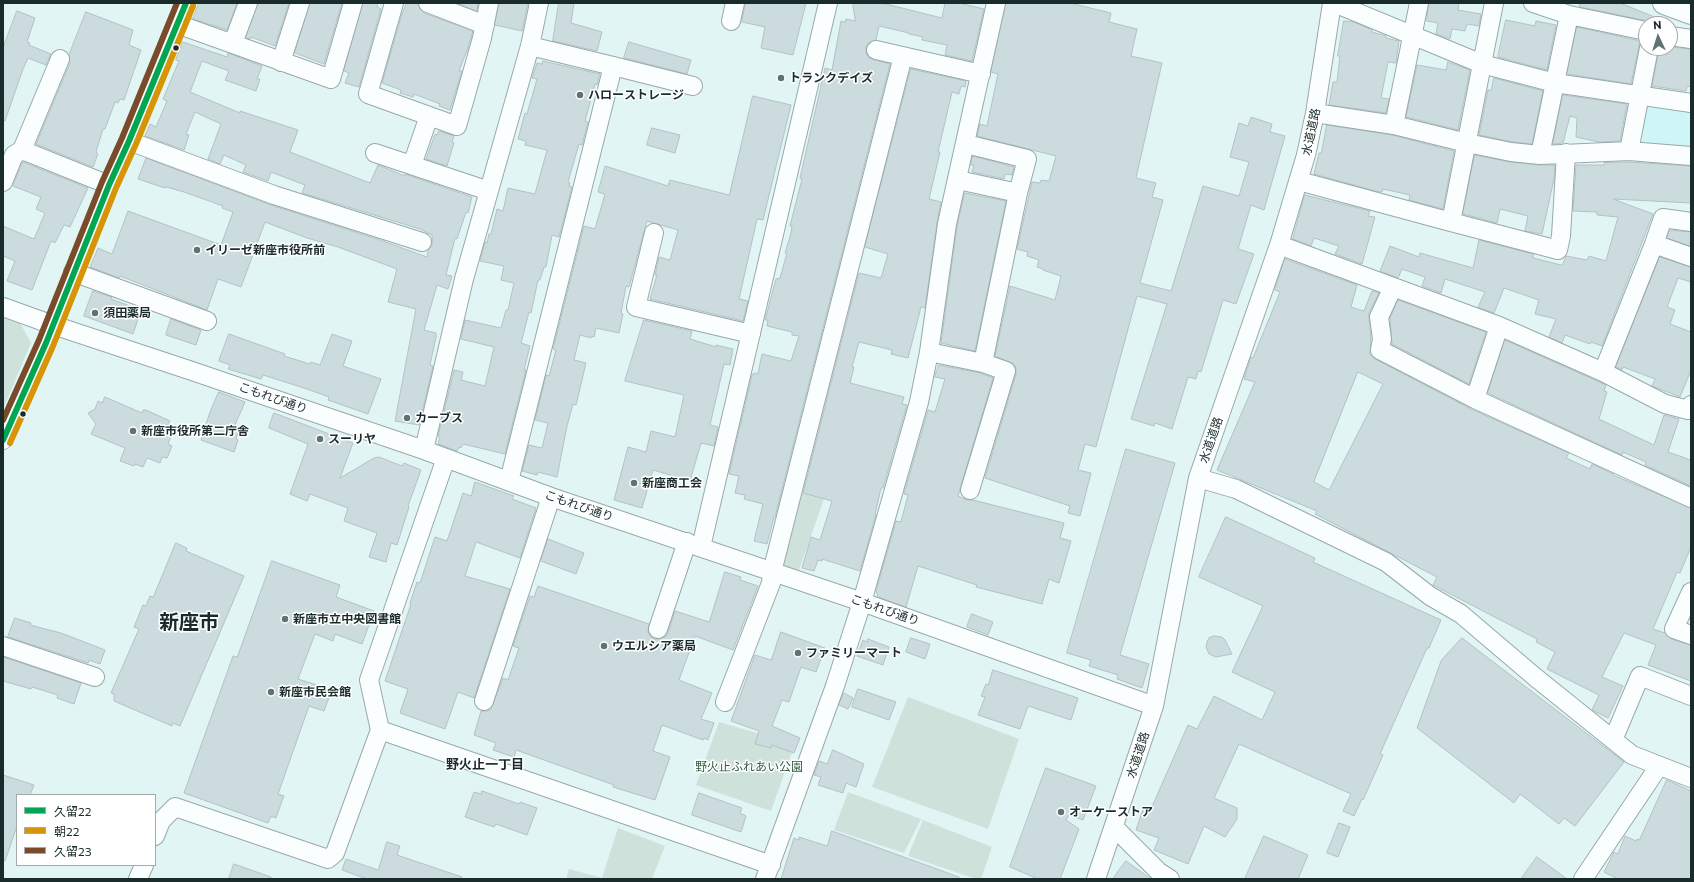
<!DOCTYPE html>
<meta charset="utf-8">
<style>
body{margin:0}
#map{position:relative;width:1694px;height:882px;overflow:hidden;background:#e2f5f5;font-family:Commissioner,"Noto Sans JP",sans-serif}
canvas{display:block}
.frame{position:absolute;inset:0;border:4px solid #1a2b2b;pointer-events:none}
.legend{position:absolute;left:16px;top:794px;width:140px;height:72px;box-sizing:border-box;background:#fff;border:1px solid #a3aaaa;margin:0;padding:5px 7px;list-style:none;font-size:12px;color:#1a2b2b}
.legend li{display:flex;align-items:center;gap:8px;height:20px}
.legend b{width:20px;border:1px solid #a3aaaa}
.north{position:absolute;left:1638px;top:16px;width:40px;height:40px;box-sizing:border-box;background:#fff;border:1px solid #a3aaaa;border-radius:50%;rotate:356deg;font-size:11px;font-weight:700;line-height:16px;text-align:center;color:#1a2b2b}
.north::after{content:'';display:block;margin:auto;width:14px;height:18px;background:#607272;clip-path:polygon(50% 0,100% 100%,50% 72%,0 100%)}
</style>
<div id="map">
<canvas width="1694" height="882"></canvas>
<div class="frame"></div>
<ul class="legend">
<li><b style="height:5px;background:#00a651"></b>久留22</li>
<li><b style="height:5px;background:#d69406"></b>朝22</li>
<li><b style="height:5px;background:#7a4b2a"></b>久留23</li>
</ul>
<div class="north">N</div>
</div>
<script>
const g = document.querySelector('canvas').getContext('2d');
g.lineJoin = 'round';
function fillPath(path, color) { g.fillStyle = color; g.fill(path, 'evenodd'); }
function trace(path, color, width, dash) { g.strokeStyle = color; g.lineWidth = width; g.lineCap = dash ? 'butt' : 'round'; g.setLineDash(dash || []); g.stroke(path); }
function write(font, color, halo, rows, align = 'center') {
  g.font = font + ' Commissioner,"Noto Sans JP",sans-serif'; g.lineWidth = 3; g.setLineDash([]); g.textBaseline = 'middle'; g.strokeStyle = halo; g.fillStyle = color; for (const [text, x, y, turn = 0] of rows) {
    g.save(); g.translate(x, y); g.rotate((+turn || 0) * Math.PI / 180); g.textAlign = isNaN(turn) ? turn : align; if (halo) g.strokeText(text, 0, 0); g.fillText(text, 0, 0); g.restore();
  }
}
fillPath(new Path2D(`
 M1645,102L1691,109V150L1636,146Z`), '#cff6f6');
fillPath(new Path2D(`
 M3,317L20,323L31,343L3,409Z
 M799,491L824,499L798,573L781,567Z
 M908,697L1019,739L988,829L872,787Z
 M719,722L795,744L771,811L696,785Z
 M848,792L921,819L904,853L834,830Z
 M923,820L992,847L981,879H976L908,856Z
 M618,828L665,846L652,879H566L569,869L602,878Z`), '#cee1da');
const building = new Path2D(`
 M199,3H237L227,30L193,19Z
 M258,3H289L275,46L251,37L250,39L246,38Z
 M310,3H342L324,64L295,53Z
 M363,3H378L377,7L381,9L359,87L345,83L349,73L344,71Z
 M407,3H418L420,9L424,13L473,31L468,48L459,71H462L450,110L439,106L440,104L414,94L413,97L400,93L401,90L382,83L402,14Z
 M457,3H478L477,11Z
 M499,3H528L522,31L495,25Z
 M559,3H574L571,23L602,32L597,51L553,41Z
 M746,3H806L793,55L761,48L765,27L742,22Z
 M853,3H882L942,18L945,3H959L984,9L972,61L945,55L947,45L922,40L923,37L909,34V33L879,26L876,40L869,43L866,47V53L869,58L890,64L775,517H774L767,544L754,541L763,504L744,499L745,495L735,493L739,476L729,474L752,375L754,373L758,374L762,354L791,361L799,336L792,335V332L767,326L768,320H765L776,279L780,278L787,253H785L791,233L792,226H790L802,179L800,178L825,68L832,70L841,21L845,22L846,19L855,21Z
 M1006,3H1070L1111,13L1109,22L1137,29L1131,56L1162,63L1136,178L1156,183L1152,197L1163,200L1140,283L1171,291L1203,186L1239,196L1249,162L1230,157L1239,123L1248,126L1251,117L1272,124L1270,132L1285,136L1264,210L1251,205L1238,249L1254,254L1236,304L1223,300L1201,372L1198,371L1196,379L1188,377L1172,429L1155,423L1154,426L1131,419L1167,304L1137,296L1096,447L1085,444L1078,470L1091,473L1080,516L1068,513L1070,506L985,478L1016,374V368L1014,364L995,356L1010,286L1055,300L1061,276L1043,270V269L1037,267L1039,260L1027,256L1028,252L1017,249L1032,182L1040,183L1041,180L1049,181L1056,156L977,136L980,124L987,126L998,74L991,72Z
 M1429,3H1459L1458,10L1481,14L1479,26L1467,24L1465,31L1452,29L1450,39L1436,34L1438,23L1427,21Z
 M1580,3H1620L1672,24H1654L1648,21L1580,7Z
 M17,11L35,18L27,42L30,43L29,45L51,54L46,65L28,58L23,69L5,121L3,120V48Z
 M86,12L133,30L129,45L141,50L124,100L120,99L118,103L115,102L105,129H103L96,152L98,154L93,167L36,144L70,63L69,55Z
 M1506,20L1535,26L1536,21L1556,25L1547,70L1498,57Z
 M1344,21L1354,22L1372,30V32L1386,36V38L1399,41L1396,63L1388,62L1381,98L1389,99L1386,113L1329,105L1333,82H1337L1340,56H1338Z
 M1577,27L1641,41L1639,46L1631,84L1567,74Z
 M183,42L227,57L228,53L262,66L257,79H260L256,91L225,80L229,71L202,61L190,92L240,113V111L298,130L290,152L370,183L378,165L405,176V174L472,197L468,213L466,212L457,239L455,238L446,275L452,276L448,289L437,285L424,330L436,333V337L430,365L433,366L419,425L395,421L416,309L388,302L397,269L338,247L307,238L265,222L241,287L218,279L207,310L120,276L119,278L90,267L98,248L112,254L128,211L221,245L233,212L222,208L223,206L184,192L166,187L165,188L138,179L146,158L271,205L380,240L427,257L428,250L432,246V235L420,229L302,193L305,185L271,172L268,181L243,172L246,165L224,155L220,164L208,159L221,124L195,112L186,134L189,135L184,150L145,136L150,124L156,127L167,101L163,99L179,61L176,60Z
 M629,42L691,60L687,74L624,58Z
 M1670,47L1691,49V87L1687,86L1686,91L1652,86L1659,48H1670Z
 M543,61L600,74L597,85L595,84L585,121L588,122L582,145L579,144L568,182L570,183L569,186L572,187L559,237L552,235L546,267H544L540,280H538L531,313L529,312L521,343L530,346L524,370H526L505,454L463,444L461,448L459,447L457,451L438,444L440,437L438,436L454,370L463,372L461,380L485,386L494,347L461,339L465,320L501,328L506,310H508L514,283L501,280L504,266L480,261L485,242L487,243L489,234H491L497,209L503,211L508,188L535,194L547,150L525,145L526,141L518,139L525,113L527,114L537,79L532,78L537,63L542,64Z
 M1448,62L1470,70L1458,130L1406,117L1417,65L1446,70Z
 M911,69L966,81L965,87L961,86L959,94L952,92L938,152H940L929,199L941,202L937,223L925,308L921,307L908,358L891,354L892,350L859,342L852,367H854L850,383L904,397L902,404L907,405L883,488H881L875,515H876L860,571L822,559V561L818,560L814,571L802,568L811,537L820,540L832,501L803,493L859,273L881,278L888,254L865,247Z
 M1494,78L1543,91L1532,144L1513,142L1479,135L1488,90H1491Z
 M1563,95L1627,104L1620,141L1599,142L1576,137L1577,118L1570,116L1563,143L1553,144Z
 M753,96L791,105L763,220L757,219L739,299L748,301L743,321L650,299L657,275H655L659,257L670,260L678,230L647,221L629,287L626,286L621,313L623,314L619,333L596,328L594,337L591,336V338L580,335L574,360L586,363L576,405L573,404L567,426L557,477L538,472L537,475L522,471L529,445L542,448L548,423L535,420L546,375L549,376L556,350L553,349L584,226L595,229L605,194L598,192L605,166L668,186L670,180L729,195Z
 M1327,125L1392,135L1454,151L1443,209L1409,200L1410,195L1383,189L1382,192L1375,191L1314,174L1319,153H1321Z
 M652,128L680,135L675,153L647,145Z
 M439,131L454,136L452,142L454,143L447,166L426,159L435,134L437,135Z
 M1475,155L1510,162L1539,165H1555L1554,179L1542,234L1525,231L1528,216L1500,209L1497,223L1463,214Z
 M973,156L1014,167L1012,175L1005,174L1004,179L972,172L974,165H971Z
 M23,162L88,188L70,227L64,225L55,243L51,241L32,290L7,281L15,261L3,256V226L34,239L45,213L36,209L41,197L13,186Z
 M1629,162L1691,166V203L1613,199L1653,214L1602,346L1591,342L1590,344L1565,335L1562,343L1549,337L1556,319L1535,314L1539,300L1504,288L1494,313L1478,307L1485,292L1445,279L1441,293L1422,286L1425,277L1402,269L1398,278L1380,271L1390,246L1419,257L1420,253L1473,268L1479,240L1533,254V258L1561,265L1563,264L1566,256L1587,260L1589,256L1606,261L1618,217L1597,215V212L1573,211L1576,165H1604V163Z
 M965,193L1006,201L975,351L941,343L957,226Z
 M1305,195L1370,211L1368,216L1375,217L1362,264L1335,254L1339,246L1314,238L1311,246L1293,239Z
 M1670,230L1691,232L1690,246L1667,238Z
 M1660,257L1691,267V282L1678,278L1667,307L1675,310L1670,324L1691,332V370L1680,397L1652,386L1655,379L1623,367L1622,370L1616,367Z
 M1285,259L1357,285L1351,307L1364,311L1372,291L1379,293L1369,313V318L1371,339L1370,354L1375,359L1471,409L1569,453L1566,458L1590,469L1592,464L1613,474V475L1691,508V547L1680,573L1677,572L1653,629L1665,633L1671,639L1691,645V681L1648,665L1656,645L1624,633L1602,677L1623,686L1608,718L1592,710L1599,695L1547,669L1555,652L1536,642L1537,639L1433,585L1437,577L1315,514L1317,511L1217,470L1255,382L1244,379L1251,357L1253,358L1280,292L1275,290ZM1358,372L1383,384L1329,490L1314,482Z
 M93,291L112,297L111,299L141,310L133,334L84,316Z
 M1398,300L1486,332L1469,384L1392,344L1390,319Z
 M171,319L201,330L196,345L166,335Z
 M644,320L692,331L690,339L716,347V345L733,349L730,365L724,364L710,425L718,427L714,446L701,443L690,481L653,470L642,508L614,500L628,447L646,452L651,431L675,437L684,395L625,381Z
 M229,334L285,354L284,356L310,364L311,362L320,365L332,334L352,341L343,366L381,379L368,414L328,400L329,397L304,388L263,375L261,379L228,369L230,365L219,361Z
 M1505,340L1606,385L1604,391L1607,392L1599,419L1639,438L1654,445L1664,415L1679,419L1668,452L1691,460V486L1645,465L1646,462L1623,452L1622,455L1488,393Z
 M939,365L980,373L993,378L958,496L967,500H973L1064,523L1060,538L1071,541L1059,583L1049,579L1042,604L976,587L977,585L918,566L906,607L878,597L876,591L896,521L901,522L908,495L904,494L928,410L935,412L945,379L935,377Z
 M219,392L245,402L235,425L240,427L236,439L238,440L234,452L201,440L210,412Z
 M105,397L142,413L143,410H146L170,421L168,426L174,429L168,444L172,446L167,458L162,457L160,463L147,458L143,467L135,464L134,466L120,461L125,448L91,434L96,424L88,413L95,409L98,401L102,403Z
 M274,413L353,443L340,478L374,458L379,457L402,466L404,463L421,470L408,506L409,507L397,545L391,543L386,562L369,557L377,533L344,521L348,508L310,494L307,501L290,494L308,444L269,428Z
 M1126,449L1175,463L1120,655L1149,664L1142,688L1117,679L1118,675L1089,666L1091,660L1067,653Z
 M475,482L514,496L512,499L536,508L520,558L476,542L465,576L510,589L474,698L458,692L445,729L400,713L408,689L385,681L411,604L410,603L417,582L420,583L435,537L447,541L463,493L471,496Z
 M1226,517L1315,558L1313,562L1441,620L1429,648H1427L1380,754L1383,755L1363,800L1362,799L1354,816L1343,811L1351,794L1239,744L1214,798L1237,808V819L1225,837L1204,826L1188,864L1154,850L1159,838L1136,830L1144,806L1151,809L1188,725L1197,729L1214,696L1262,720L1275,692L1232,672L1263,606L1199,577Z
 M548,539L584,553L576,574L541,561Z
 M176,543L187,548L186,551L244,576L180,726L173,723L172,726L114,701V694L111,693L139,629L134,627L143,605L146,606L150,596L153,597Z
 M272,561L340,585L336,597L374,611L362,644L335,634L333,641L315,634L298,679L317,685L315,690L330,695L324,711L309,706L278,794L284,796L283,798L276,818L271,816L268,823L184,793L233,656L237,657Z
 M725,572L741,577L740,580L758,586L733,650L695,636L679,680L712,693L701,719L714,723L708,740L704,738L703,740L662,725L653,751L670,757L655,800L613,787L614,785L516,750L514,757L493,750L496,743L474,735L481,711H487L491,709L503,678L508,680L519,648L513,646L530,596L534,597L538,586L649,624L648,631L650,636L654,639H660L665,637L668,633L675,611L709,622Z
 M972,614L993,622L988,635L967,627Z
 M15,618L31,623L30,625L61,633L105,650L100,664L89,660L88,663L8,637Z
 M781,632L825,648L816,672L801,667L789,702L782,700L772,726L800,738L794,753L772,745L771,748L755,744L759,731L731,721L755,655L771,660Z
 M1214,636L1222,637L1225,640L1232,654L1216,657L1209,654L1206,647L1207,642L1209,638Z
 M911,638L930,644L925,659L906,652Z
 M1462,638L1624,762L1575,826L1564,818L1559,824L1520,794L1514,803L1417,728L1441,661Z
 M868,639L889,647L883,665L857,656L863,640L867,642Z
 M3,657L81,683L74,704L57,698L58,695L32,687L31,689L3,681Z
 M993,670L1078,698L1071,720L1028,706L1020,729L978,715L985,697L981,696L986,684L988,685Z
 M858,689L896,702L889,720L852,707Z
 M844,693L853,698L848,709L839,705Z
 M833,750L864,764L856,787L846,783L843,793L818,785L821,777L814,775L819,761L827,764Z
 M1046,768L1096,786L1083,820L1069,815L1066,820L1079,829L1060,879H1038L1010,867Z
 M3,775L34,785L30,795H17V826L5,861H3Z
 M1667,780L1691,791V879H1618L1604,872L1614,852L1618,854L1625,836L1636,841L1637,839L1639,840Z
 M482,791L519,804L520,802L537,808L527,835L496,824L494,827L465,817L474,792L481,794Z
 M699,793L742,808L740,813L746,816L741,832L692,815Z
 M1339,823L1350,827L1338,857L1327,853Z
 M832,831L959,877V879H781L794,838L799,840V837L827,846Z
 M1264,836L1308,855L1298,879H1245Z
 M387,842L400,846L397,855L462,877L461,879H367L342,870L346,859L378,870Z
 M1537,857L1567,879H1521Z
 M1126,861L1151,879H1113Z
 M234,864L271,877V879H229Z`);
fillPath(building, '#ccdcde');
trace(building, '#b2c2c4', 1);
const minor = new Path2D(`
 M394,3L368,94L457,126L482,38L489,3
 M428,3L485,25
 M1334,3L1482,64L1555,83L1691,103
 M1533,3L1569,15L1646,31
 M731,21L735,3
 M177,24L331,79L353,3
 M1670,36L1691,39
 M233,43L248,3
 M530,46L613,66
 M876,50L981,74
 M281,62L300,3
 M1315,113L1394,125L1467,143L1511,152L1540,155L1629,151L1691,156
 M1394,125L1419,3
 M129,141L274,195L422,242
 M966,144L1027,159L1018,193L983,363
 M22,150L109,185
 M1629,151L1649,48
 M375,153L489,191
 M1540,155L1569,15
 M412,165L429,116
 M958,180L1018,193
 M1299,181L1451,222L1494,3
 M3,182L14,155L22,150L60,59
 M1451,222L1558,250L1561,236L1566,153
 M654,233L636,307L751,334
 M1654,244L1691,257
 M1279,245L1499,326L1603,372L1665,404L1688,410L1691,405
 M73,272L207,321
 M1393,287L1379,317L1382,339L1380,350L1475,399L1691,498
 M3,307L53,325L189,370L424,450L551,497L862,602L1154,706
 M929,352L983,363L1006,371L970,490
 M1603,372L1654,244L1663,218L1691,222
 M1475,399L1499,326
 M3,440L46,343L109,185L129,141L186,3
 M424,450L464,279L530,46L539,3
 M446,458L369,680L380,730L771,865
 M1198,478L1236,489L1386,562L1430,596L1461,614L1535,677L1632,755L1691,778
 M509,481L613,66L693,86
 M701,547L828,3
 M1691,592L1674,629L1691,635
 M658,629L687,542
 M3,646L95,677
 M484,701L551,497
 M725,702L771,583L772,572L903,56
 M1613,740L1640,676L1691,696
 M1114,827L1159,872L1170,879
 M155,836L161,821L175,807L328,859L335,853L380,730
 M138,879L144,865
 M765,879L835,686L862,602L919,402L929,352L947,224L996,3
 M1096,879L1154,706L1198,478L1279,245L1306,155L1315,113L1332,3
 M1583,879L1659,766`);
const highway = new Path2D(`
 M1664,3L1691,13`);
trace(minor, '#98a9a9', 20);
trace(highway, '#98a9a9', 24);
trace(minor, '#fbfefe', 18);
trace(highway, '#fbfefe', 22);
trace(new Path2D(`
 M3,440L46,343L109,185L129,141L186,3`), '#00a651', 6);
trace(new Path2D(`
 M10,443L53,346L116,188L136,144L193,6`), '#d69406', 6);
trace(new Path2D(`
 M3,420L39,340L102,182L122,138L177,3`), '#7a4b2a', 6);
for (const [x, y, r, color] of [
 [176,48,3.5,"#1a2b2b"],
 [781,78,4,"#607272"],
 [580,95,4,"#607272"],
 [197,250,4,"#607272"],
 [95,313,4,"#607272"],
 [23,414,3.5,"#1a2b2b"],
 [407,418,4,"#607272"],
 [133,431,4,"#607272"],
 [320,439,4,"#607272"],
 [634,483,4,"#607272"],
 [285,619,4,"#607272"],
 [604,646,4,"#607272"],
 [798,653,4,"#607272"],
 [271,692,4,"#607272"],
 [1061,812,4,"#607272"]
]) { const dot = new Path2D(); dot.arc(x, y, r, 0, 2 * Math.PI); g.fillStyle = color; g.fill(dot); trace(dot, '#fff', 1.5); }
write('bold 12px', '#1a2b2b', '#fff', [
 ["トランクデイズ",789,78],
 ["ハローストレージ",588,95],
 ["イリーゼ新座市役所前",205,250],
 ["須田薬局",103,313],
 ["カーブス",415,418],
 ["新座市役所第二庁舎",141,431],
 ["スーリヤ",328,439],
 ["新座商工会",642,483],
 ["新座市立中央図書館",293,619],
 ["ウエルシア薬局",612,646],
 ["ファミリーマート",806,653],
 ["新座市民会館",279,692],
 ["オーケーストア",1069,812]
], 'left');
write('12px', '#1a2b2b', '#fff', [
 ["水道道路",1311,132,-78],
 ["こもれび通り",273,398,19],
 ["水道道路",1211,440,-71],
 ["こもれび通り",579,506,19],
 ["こもれび通り",885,610,19],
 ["水道道路",1138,755,-72]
]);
write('12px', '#2b5b3f', '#fff', [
 ["野火止ふれあい公園",749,767]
]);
write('bold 13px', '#1a2b2b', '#fff', [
 ["野火止一丁目",485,765]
]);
write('bold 20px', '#1a2b2b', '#fff', [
 ["新座市",189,622]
]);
</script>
